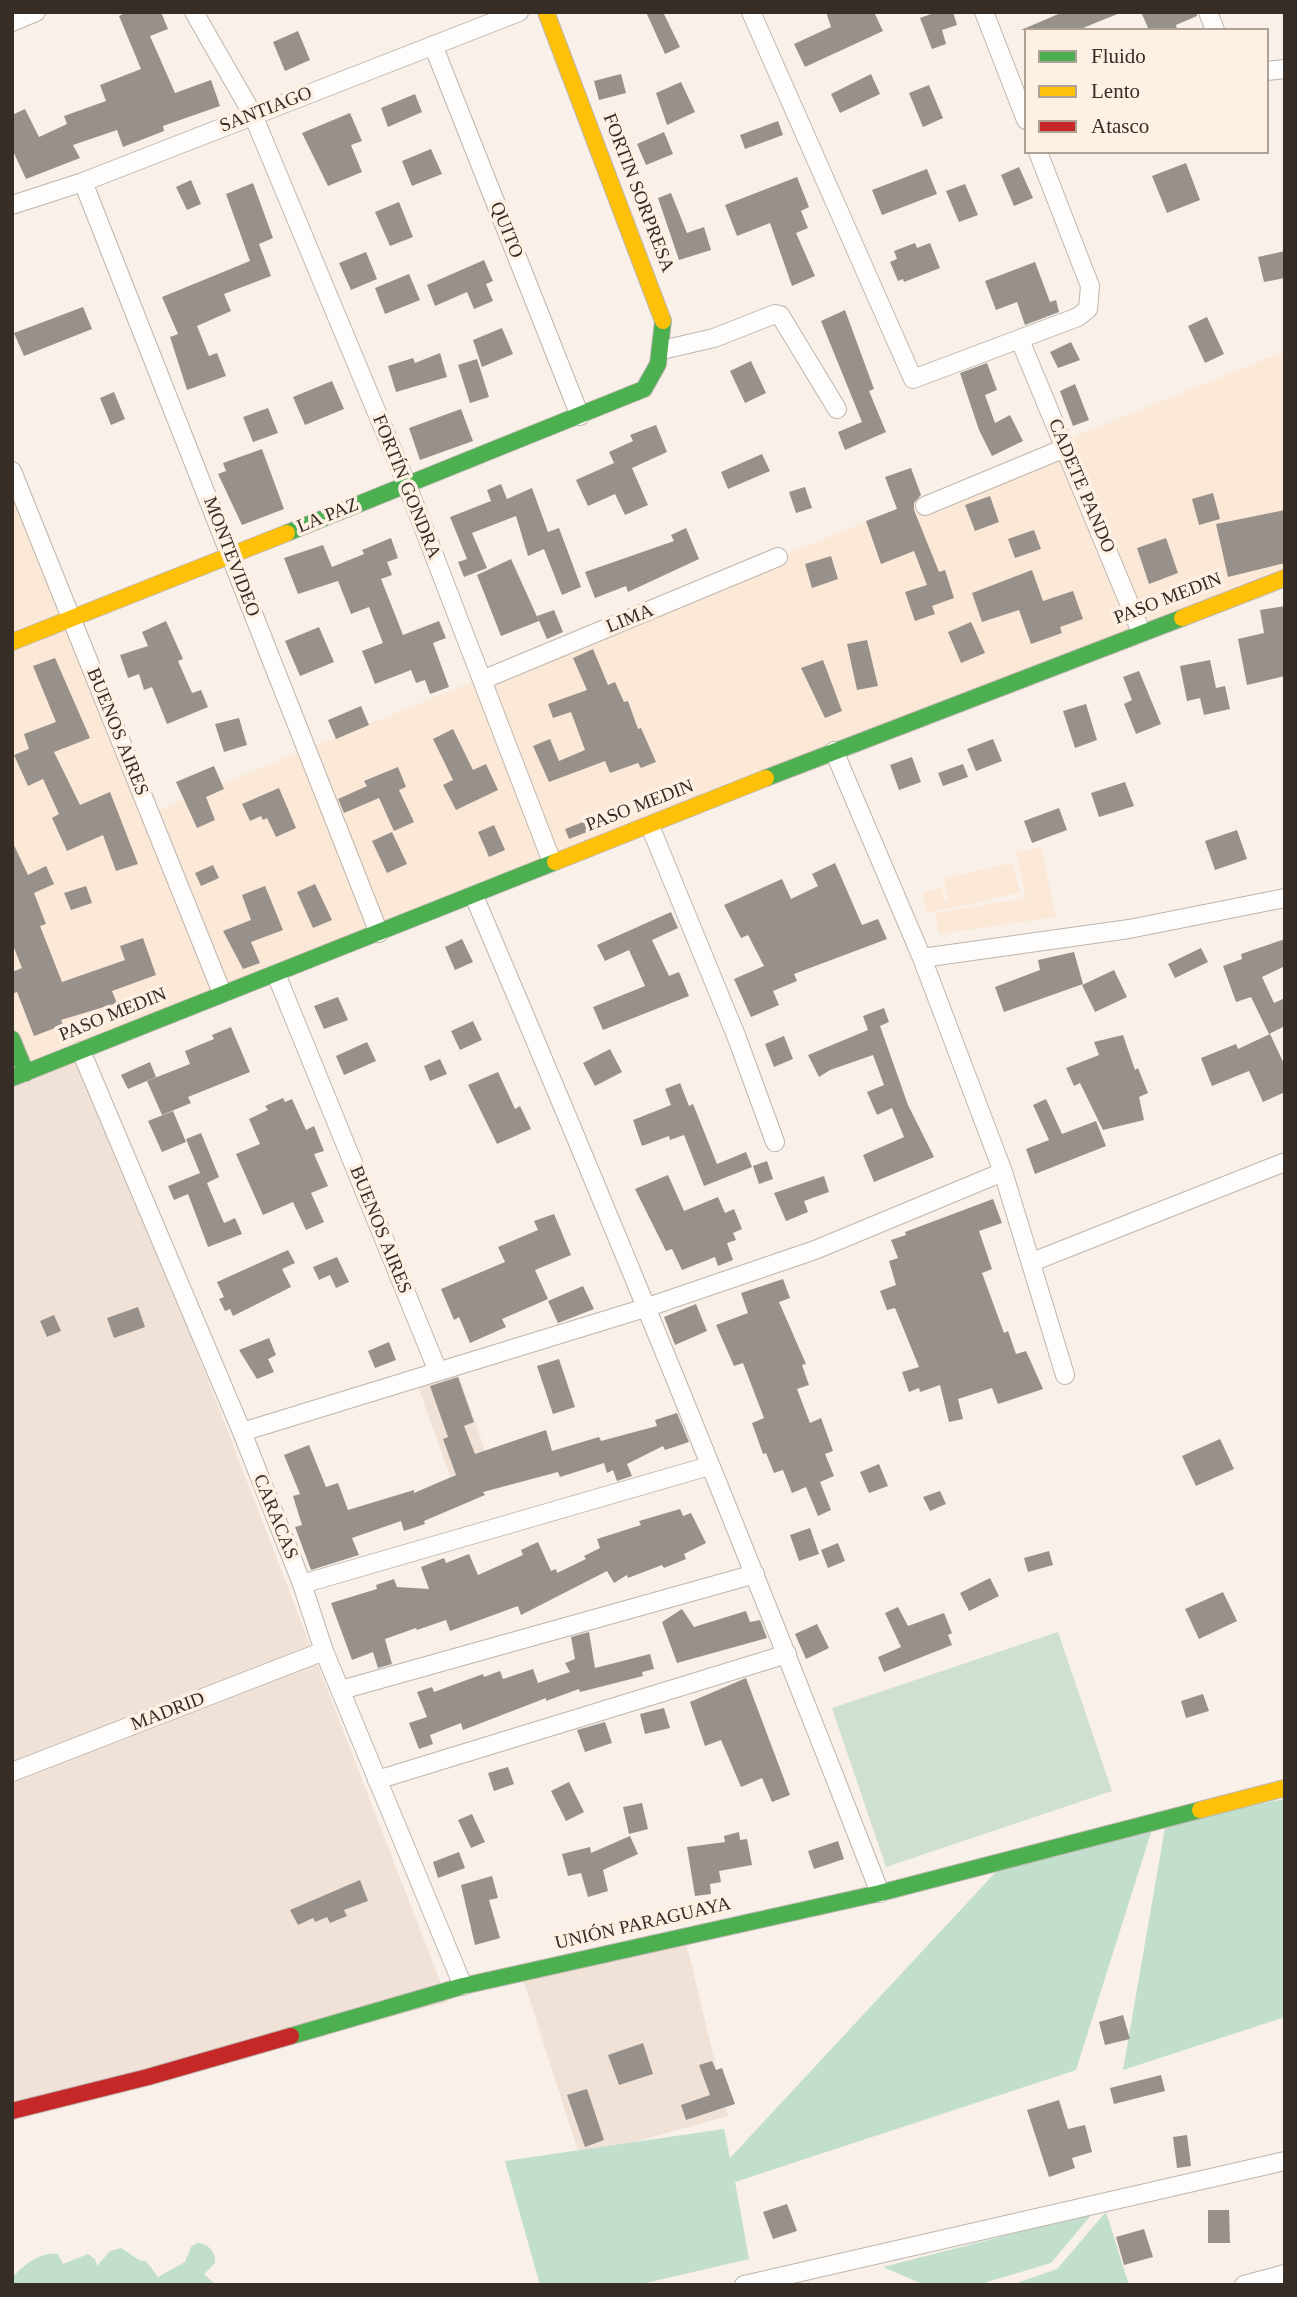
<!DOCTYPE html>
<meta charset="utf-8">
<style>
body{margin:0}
#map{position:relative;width:1297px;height:2297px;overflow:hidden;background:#f8f0e9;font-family:"Times New Roman",serif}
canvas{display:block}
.frame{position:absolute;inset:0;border:14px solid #362e26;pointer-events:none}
.legend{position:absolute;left:1024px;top:28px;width:245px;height:126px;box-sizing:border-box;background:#fef0e3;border:2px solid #aea297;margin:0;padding:9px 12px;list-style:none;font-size:21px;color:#362e26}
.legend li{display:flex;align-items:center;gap:14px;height:35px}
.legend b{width:35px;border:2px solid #aea297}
</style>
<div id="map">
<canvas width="1297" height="2297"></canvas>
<div class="frame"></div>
<ul class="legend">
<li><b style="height:9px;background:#4caf50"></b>Fluido</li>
<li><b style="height:9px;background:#ffc107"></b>Lento</li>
<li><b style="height:9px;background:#c62828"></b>Atasco</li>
</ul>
</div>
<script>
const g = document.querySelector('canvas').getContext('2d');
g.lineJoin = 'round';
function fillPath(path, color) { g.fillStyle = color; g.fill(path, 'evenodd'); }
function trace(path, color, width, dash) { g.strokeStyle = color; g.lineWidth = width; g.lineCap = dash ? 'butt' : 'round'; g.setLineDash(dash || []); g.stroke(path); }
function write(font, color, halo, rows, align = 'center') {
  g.font = font + ' "Times New Roman",serif'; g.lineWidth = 7; g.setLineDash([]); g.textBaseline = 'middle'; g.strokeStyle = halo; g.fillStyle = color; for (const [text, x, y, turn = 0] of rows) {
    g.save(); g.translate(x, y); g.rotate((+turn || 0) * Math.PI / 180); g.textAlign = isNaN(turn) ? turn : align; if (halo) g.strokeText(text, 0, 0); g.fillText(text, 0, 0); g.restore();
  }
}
fillPath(new Path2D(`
 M1285,351V578L12,1076V455L153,812Z
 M1041,847L1056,917L939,934L935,913L1026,898L1016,852Z
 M1013,863L1020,893L927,913L922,892L942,888L945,901H948L944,878Z`), '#fce8d6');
fillPath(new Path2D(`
 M81,1051L448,2002L12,2111V1078Z
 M457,1370L489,1462L450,1476L417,1384Z
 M686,1942L728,2116L580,2157L523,1979Z`), '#f1e2d8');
fillPath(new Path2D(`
 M1058,1632L1112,1791L886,1867L832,1708Z`), '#cfe0d3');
fillPath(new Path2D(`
 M1285,1799V2017L1123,2070L1166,1822Z
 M1154,1823L1076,2070L735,2182L749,2259L637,2285H540L505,2161L724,2129L730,2158L1007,1860Z
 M1106,2212L1129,2285H1011L1057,2269Z
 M1093,2213L1051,2263L977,2285H925L883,2267Z
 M197,2243C209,2243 216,2253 215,2263L204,2274L216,2285H12V2278C24,2265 39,2252 58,2254L63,2264L88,2254L95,2259L97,2266L110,2251L121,2248L139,2260L146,2261L158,2277L185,2262L191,2247Z`), '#c2decc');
fillPath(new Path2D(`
 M127,12H161L168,29L150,36L175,93L211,80L220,106L163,126L164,131L123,147L117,130L73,145L80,158L26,179L12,149V115L25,109L39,137L67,124L64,116L106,101L100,85L141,69L119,16Z
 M646,12H663L680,47L665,54Z
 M826,12H874L883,31L805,67L794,44L831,27Z
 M937,12H953L957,25L942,30L946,44L932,49L920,18Z
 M1063,12H1120V13L1078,30H1021Z
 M1141,12H1197V16L1176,25L1177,30H1149Z
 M298,31L310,60L285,71L273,42Z
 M621,74L626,93L599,100L594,81Z
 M871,74L880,94L840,113L831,94Z
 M681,82L695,112L667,125L656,93Z
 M929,85L943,118L923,127L909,93Z
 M415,94L422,112L388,127L381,108Z
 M350,113L362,141L351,145L362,172L328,186L302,133Z
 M778,121L783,135L745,149L740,135Z
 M664,132L673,154L646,165L637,144Z
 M431,149L442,174L412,186L402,161Z
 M1186,163L1200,200L1167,213L1152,176Z
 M1019,167L1033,198L1014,206L1001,175Z
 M927,169L937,194L882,215L872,190Z
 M797,177L809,207L801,211L808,228L796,233L815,276L792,286L770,223L737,236L725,205Z
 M191,180L201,204L187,210L176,187Z
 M253,183L273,238L259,244L271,276L224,294L231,311L197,326L209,356L217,353L226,376L187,390L170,337L178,334L162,297L250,261L226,194Z
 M965,184L978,215L959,222L946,191Z
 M671,193L687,233L704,227L711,250L679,260L658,198Z
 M399,202L413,237L390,246L375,212Z
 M915,243L917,248L930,243L940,268L904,282L903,279L898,281L890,262L897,259L894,251Z
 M1285,251V278L1264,282L1258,257Z
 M366,252L377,279L351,290L339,263Z
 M484,260L493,281L486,284L493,301L474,309L467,292L435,306L427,285Z
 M1035,262L1050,302L1056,300L1059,312L1025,325L1017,302L996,310L985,281Z
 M409,274L420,300L385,314L375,288Z
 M83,307L92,329L24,356L14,333Z
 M845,310L874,389L869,391L886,432L845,450L838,432L862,422L821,321Z
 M1207,317L1224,354L1205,363L1188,326Z
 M502,328L513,354L482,367L473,340Z
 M1071,342L1080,360L1058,368L1050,352Z
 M440,353L447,377L396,392L388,366L413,358L415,363Z
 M477,359L489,397L470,403L458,365Z
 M751,361L766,393L745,403L730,371Z
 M987,363L997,390L985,395L995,423L1010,415L1023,441L992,456L979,430L960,373Z
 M332,381L344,409L305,425L293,397Z
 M1075,384L1089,420L1073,426L1060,391Z
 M114,392L125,419L111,425L100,398Z
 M268,408L278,433L253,442L243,417Z
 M461,409L473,441L420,460L409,428Z
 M656,425L667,452L632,468L648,505L625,515L615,494L588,506L576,480L614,463L609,452L633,441L630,435Z
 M262,449L284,509L242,525L218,474L226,471L223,463Z
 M762,454L770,471L728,489L721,472Z
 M911,468L921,495L914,503V510L939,572L945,570L954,598L932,606L935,614L915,621L905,592L927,585L914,551L881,564L866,521L897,509L885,477Z
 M501,484L507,499L532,488L548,532L559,528L581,587L562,595L544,549L528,556L516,516L472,533L487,568L464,577L458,562L467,559L450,517L491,501L487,490Z
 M805,487L812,508L796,513L789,492Z
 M1213,493L1220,519L1199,525L1192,499Z
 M990,496L999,522L975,531L965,505Z
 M1285,510V563L1228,577L1216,524Z
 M686,528L699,559L628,592L626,586L595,598L585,572L674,541L671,535Z
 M1034,530L1041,549L1015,558L1008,539Z
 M391,538L398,558L387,562L392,575L381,579L403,635L439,621L446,638L433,643L449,687L430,694L425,680L416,683L411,670L375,684L362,651L383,643L369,607L351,614L338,581L298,594L284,558L323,545L332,567L364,554L362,550Z
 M1166,538L1178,573L1149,584L1137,548Z
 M831,556L838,579L812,588L805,564Z
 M511,559L539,621L501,636L477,575Z
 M1032,570L1043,601L1073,591L1083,619L1060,627L1062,633L1031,644L1019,610L982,622L972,593Z
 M1285,606V676L1247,685L1238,639L1264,633L1260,610Z
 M554,610L563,632L547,639L537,616Z
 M166,621L183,659L178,661L192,693L201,690L208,707L167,724L152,687L144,690L139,674L128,678L120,655L148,646L142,632Z
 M971,622L985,653L961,663L948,632Z
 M319,627L334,662L300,676L285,641Z
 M867,640L878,686L857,690L847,644Z
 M593,649L608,685L615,682L624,702L628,701L638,729L641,728L656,762L641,768L638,763L610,773L605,761L549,782L533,746L550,739L559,761L585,750L571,712L553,718L548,704L587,690L573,658Z
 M55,658L90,738L54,752L80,805L110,792L138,864L116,871L103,835L67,851L52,818L59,814L43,779L28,786L14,755L29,749L24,734L56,722L33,666Z
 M823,660L842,711L825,718L801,668Z
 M1210,660L1216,688L1225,686L1230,709L1204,715L1200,698L1187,701L1180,666Z
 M1139,671L1161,724L1136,734L1124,704L1132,700L1123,677Z
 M1086,704L1097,740L1075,748L1063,711Z
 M361,706L369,725L336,739L328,720Z
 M239,718L247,745L224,752L215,724Z
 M453,729L473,770L486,764L498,790L456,810L443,785L453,780L433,739Z
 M993,739L1002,761L976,771L967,749Z
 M912,757L921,782L899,790L890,765Z
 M963,764L968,777L943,786L938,773Z
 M214,766L224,789L206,797L215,820L197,828L176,782Z
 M398,767L406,787L399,790L414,822L394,831L379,798L344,813L338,799L367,786L364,781Z
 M1125,782L1134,806L1099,817L1091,793Z
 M279,788L296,828L276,837L267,818L263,820L261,816L250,821L242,804Z
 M1059,808L1067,830L1032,843L1024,821Z
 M588,820L592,830L569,839L565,829Z
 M494,825L505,850L489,857L478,832Z
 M1237,830L1247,859L1215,870L1205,841Z
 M392,832L407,864L387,873L372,841Z
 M12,841L28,875L46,866L54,884L34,893L46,924L40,926L62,982L125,960L120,946L143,938L156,975L112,991L117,1003L61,1020L63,1025L34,1036L17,992L12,994V972L22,968L12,943Z
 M835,863L862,925L878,919L887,939L794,974L797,981L773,991L779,1005L751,1017L734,979L764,966L748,935L741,938L724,905L782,879L791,899L818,886L812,874Z
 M213,865L219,878L201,886L195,873Z
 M315,884L332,920L313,928L297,892Z
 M86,886L92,903L71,910L64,893Z
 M265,886L283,930L251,942L260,963L243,969L223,931L251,920L242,895Z
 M671,912L678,928L652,940L669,976L679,972L689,996L603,1030L593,1007L645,986L629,950L605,961L597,945Z
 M462,939L473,962L455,970L445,947Z
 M1285,939V966L1262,977L1274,1003L1285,998V1026L1269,1034L1251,997L1236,1002L1223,966L1242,959L1241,954Z
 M1201,948L1208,962L1175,978L1168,964Z
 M1074,952L1083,984L1004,1012L995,987L1040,970L1038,960Z
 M1114,970L1127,997L1095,1012L1082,985Z
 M338,997L348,1020L324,1029L314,1006Z
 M884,1008L889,1022L880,1026L908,1105L934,1157L874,1182L863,1155L904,1137L892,1108L877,1115L867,1092L884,1085L873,1055L830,1070L819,1077L808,1055L868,1030L863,1016Z
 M473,1021L482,1040L460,1050L451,1031Z
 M231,1027L250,1072L188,1097L191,1103L162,1115L147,1081L190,1064L185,1051L214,1039L212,1035Z
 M1270,1034L1285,1066V1092L1263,1102L1249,1071L1212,1086L1201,1058L1236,1044L1238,1049Z
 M1123,1035L1135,1070L1138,1068L1148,1093L1139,1097L1144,1120L1103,1130L1080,1083L1074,1086L1066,1068L1099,1055L1094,1042Z
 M784,1036L793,1059L774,1067L765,1044Z
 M367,1042L376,1061L344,1075L336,1056Z
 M610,1049L622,1072L595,1086L583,1063Z
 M440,1059L447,1074L430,1081L424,1066Z
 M150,1062L156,1077L128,1089L121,1075Z
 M498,1072L515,1109L520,1106L531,1129L497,1144L468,1085Z
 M680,1083L689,1106L693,1104L717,1164L746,1152L752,1167L704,1186L684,1135L670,1140L669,1136L642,1146L633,1120L671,1105L665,1089Z
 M283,1098L285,1102L292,1099L306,1130L314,1126L324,1151L314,1154L328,1186L311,1193L324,1222L306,1230L293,1202L263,1215L236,1154L260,1144L249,1119L268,1110L265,1106Z
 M1046,1099L1062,1134L1096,1121L1106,1146L1035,1174L1026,1149L1049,1140L1033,1105Z
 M173,1111L186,1142L162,1152L148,1121Z
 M201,1133L219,1177L207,1183L217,1207L224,1223L235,1218L242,1234L208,1247L188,1194L174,1200L168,1186L200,1173L186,1139Z
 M767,1161L773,1179L759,1184L753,1166Z
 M668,1175L684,1211L718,1197L725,1213L734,1209L742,1229L733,1233L736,1240L727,1243L733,1260L718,1266L715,1257L682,1270L672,1249L666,1251L635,1189Z
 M824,1176L829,1192L804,1201L808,1212L786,1221L774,1193Z
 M993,1199L1002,1223L979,1231L992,1269L982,1273L1004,1333L1008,1331L1016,1354L1026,1351L1043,1389L998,1404L992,1388L958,1399L963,1419L949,1422L940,1385L920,1392L919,1388L909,1392L902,1372L919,1367L895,1308L887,1310L880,1291L896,1285L889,1261L898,1258L891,1240L906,1235L905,1232Z
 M554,1214L571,1255L535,1270L548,1299L502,1319L506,1327L470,1343L459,1317L454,1320L441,1289L505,1262L498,1247L538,1230L534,1221Z
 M288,1250L295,1263L282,1269L291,1287L233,1316L230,1309L225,1311L219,1299L224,1297L217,1282Z
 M337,1257L349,1282L336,1288L330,1275L319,1280L313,1267Z
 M783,1279L790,1298L779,1302L806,1364L802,1365L809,1385L797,1389L810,1423L821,1418L833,1451L825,1454L834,1476L820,1482L831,1510L818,1516L806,1487L792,1493L783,1470L774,1473L766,1453L763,1454L752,1423L764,1418L743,1363L734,1366L716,1325L748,1313L741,1293Z
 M583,1286L594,1309L558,1323L548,1301Z
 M696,1304L707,1331L675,1345L664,1317Z
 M138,1307L145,1327L114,1338L107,1318Z
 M54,1315L61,1331L47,1337L40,1321Z
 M269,1338L276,1355L268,1359L274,1372L257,1379L239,1350Z
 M389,1342L396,1360L375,1368L368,1351Z
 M559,1359L575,1407L553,1414L537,1366Z
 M458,1377L474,1422L464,1426L475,1454L546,1430L552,1451L599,1437L601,1441L657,1426L655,1420L677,1413L689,1442L665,1450L663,1446L627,1464L632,1476L617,1481L613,1470L607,1473L604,1463L560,1477L558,1472L483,1492L485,1495L424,1521L425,1524L404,1531L401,1521L352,1538L359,1555L311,1570L295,1527L302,1525L293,1496L300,1494L284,1455L309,1445L326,1487L338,1483L348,1510L414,1490V1493L456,1475L443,1439L448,1437L430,1386Z
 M1220,1439L1234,1469L1196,1486L1182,1456Z
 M879,1464L888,1486L869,1493L860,1472Z
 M940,1491L946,1504L930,1511L923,1497Z
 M680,1509L683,1516L691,1513L706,1543L684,1554L686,1559L664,1568L662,1565L628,1578L627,1575L614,1583L607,1571L521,1615L518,1606L450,1631L446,1620L417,1630L416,1628L385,1639L392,1664L378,1668L373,1652L352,1660L331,1603L377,1589L376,1585L394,1579L397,1587L429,1589L421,1567L444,1558L446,1563L469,1554L478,1575L523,1555L521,1550L538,1542L551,1571L556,1569L557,1573L586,1559L584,1556L600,1548L597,1539L641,1525L639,1521Z
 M810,1528L819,1554L799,1561L790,1535Z
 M838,1543L845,1561L828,1568L821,1550Z
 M1049,1551L1053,1565L1028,1572L1024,1558Z
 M990,1578L999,1596L969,1611L960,1593Z
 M1223,1592L1237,1621L1199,1639L1185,1609Z
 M898,1607L908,1626L944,1613L952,1633L948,1635L952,1645L884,1672L878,1657L901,1647L885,1613Z
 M682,1609L694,1627L746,1611L750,1622L760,1620L767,1638L677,1663L662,1622Z
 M817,1624L829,1648L806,1659L795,1634Z
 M589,1632L595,1668L650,1654L654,1669L642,1672L643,1676L580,1692L579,1689L546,1701V1698L463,1730L461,1723L430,1735L433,1744L419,1749L409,1723L427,1717L417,1692L432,1687L434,1692L483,1674L484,1677L500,1671L503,1679L533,1669L538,1683L570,1672L565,1663L575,1659L571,1637Z
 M746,1678L790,1795L772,1802L762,1778L741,1787L721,1740L705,1746L690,1702Z
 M1203,1694L1209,1711L1186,1718L1181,1701Z
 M664,1708L670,1728L645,1734L640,1714Z
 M605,1722L612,1743L585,1752L577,1730Z
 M508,1767L514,1784L494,1791L488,1773Z
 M569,1782L584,1812L566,1821L551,1791Z
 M642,1803L648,1829L629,1834L623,1807Z
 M472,1814L485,1842L471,1848L458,1820Z
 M739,1832L740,1840L747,1839L752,1865L719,1871L721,1882L710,1884L711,1894L695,1896L687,1847L725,1842L724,1836Z
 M630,1836L638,1854L603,1870L608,1891L588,1897L581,1873L568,1876L562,1854L590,1847L591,1853Z
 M838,1841L844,1859L814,1869L808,1851Z
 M459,1852L465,1868L438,1878L433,1862Z
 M492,1876L498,1898L489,1900L500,1938L475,1945L461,1885Z
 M360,1880L368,1901L344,1910L347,1916L330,1923L327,1917L315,1922L313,1918L298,1925L290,1910Z
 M1123,2015L1130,2039L1105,2045L1099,2022Z
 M643,2043L653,2074L619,2085L608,2055Z
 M712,2061L716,2070L722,2068L735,2104L686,2120L681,2105L710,2095L699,2065Z
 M1161,2075L1165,2091L1114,2104L1110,2088Z
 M587,2089L604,2140L585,2147L567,2095Z
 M1059,2100L1068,2129L1085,2125L1092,2152L1072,2158L1075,2168L1049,2177L1027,2110Z
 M1187,2135L1191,2166L1177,2168L1173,2137Z
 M787,2204L797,2231L773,2239L763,2212Z
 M1208,2210H1229L1230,2243H1208Z
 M1144,2229L1153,2257L1124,2265L1116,2237Z`), '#98918b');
const street = new Path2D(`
 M194,12L253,115L407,485L552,862
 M751,12L913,379L1078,317L1088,309L1090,286L1038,152
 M984,12L1026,120
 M1208,12L1215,30
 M12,22L36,12
 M433,45L580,416
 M1267,71L1285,69
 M83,182L379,933
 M12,205L83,182L519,12
 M1020,340L1141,632
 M662,350L714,338L775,314L780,315L837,409
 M12,471L222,993
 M925,506L1065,448
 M482,680L778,557
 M834,751L922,958L1003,1172L1065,1375
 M650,826L737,1038L775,1142
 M474,896C615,1226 750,1559 880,1893
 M922,958L1129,929L1285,898
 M276,974L437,1369
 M81,1051L242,1432L302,1584L324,1651L463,1986
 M1032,1262L1285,1162
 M242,1432L645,1308L815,1250L1003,1172
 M302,1584L709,1466
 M341,1690L755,1574
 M12,1772L324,1651
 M377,1780L787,1654
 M744,2285L1285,2161
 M1244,2285L1285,2274`);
const fast = new Path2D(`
 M287,533L644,389L658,364L663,321
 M766,778L1182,618
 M12,1039L26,1073
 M12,1078L555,862
 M291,2036L463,1986L880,1893L1200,1810`);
const slow = new Path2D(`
 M546,12L663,321
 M1182,618L1285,578
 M12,642L287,533
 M555,862L766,778
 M1200,1810L1285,1788`);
const jam = new Path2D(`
 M12,2111L148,2077L291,2036`);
trace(street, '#bdb6af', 20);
trace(fast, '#bdb6af', 18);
trace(slow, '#bdb6af', 18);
trace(jam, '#bdb6af', 18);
trace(street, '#fefdfc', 18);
trace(fast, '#4caf50', 16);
trace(slow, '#ffc107', 16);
trace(jam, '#c62828', 16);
write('19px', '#362e26', '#fef0e3', [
 ["SANTIAGO",266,110,-21],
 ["FORTIN SORPRESA",638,193,69],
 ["QUITO",506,230,68],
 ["CADETE PANDO",1081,486,67],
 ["FORTÍN GONDRA",406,487,68],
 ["LA PAZ",328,516,-22],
 ["MONTEVIDEO",231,557,69],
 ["PASO MEDIN",1168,599,-21],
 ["LIMA",630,619,-22],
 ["BUENOS AIRES",117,732,68],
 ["PASO MEDIN",640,806,-21],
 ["PASO MEDIN",113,1015,-22],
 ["BUENOS AIRES",380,1230,68],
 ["CARACAS",275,1517,68],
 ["MADRID",168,1712,-21],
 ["UNIÓN PARAGUAYA",643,1924,-13]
]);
</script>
